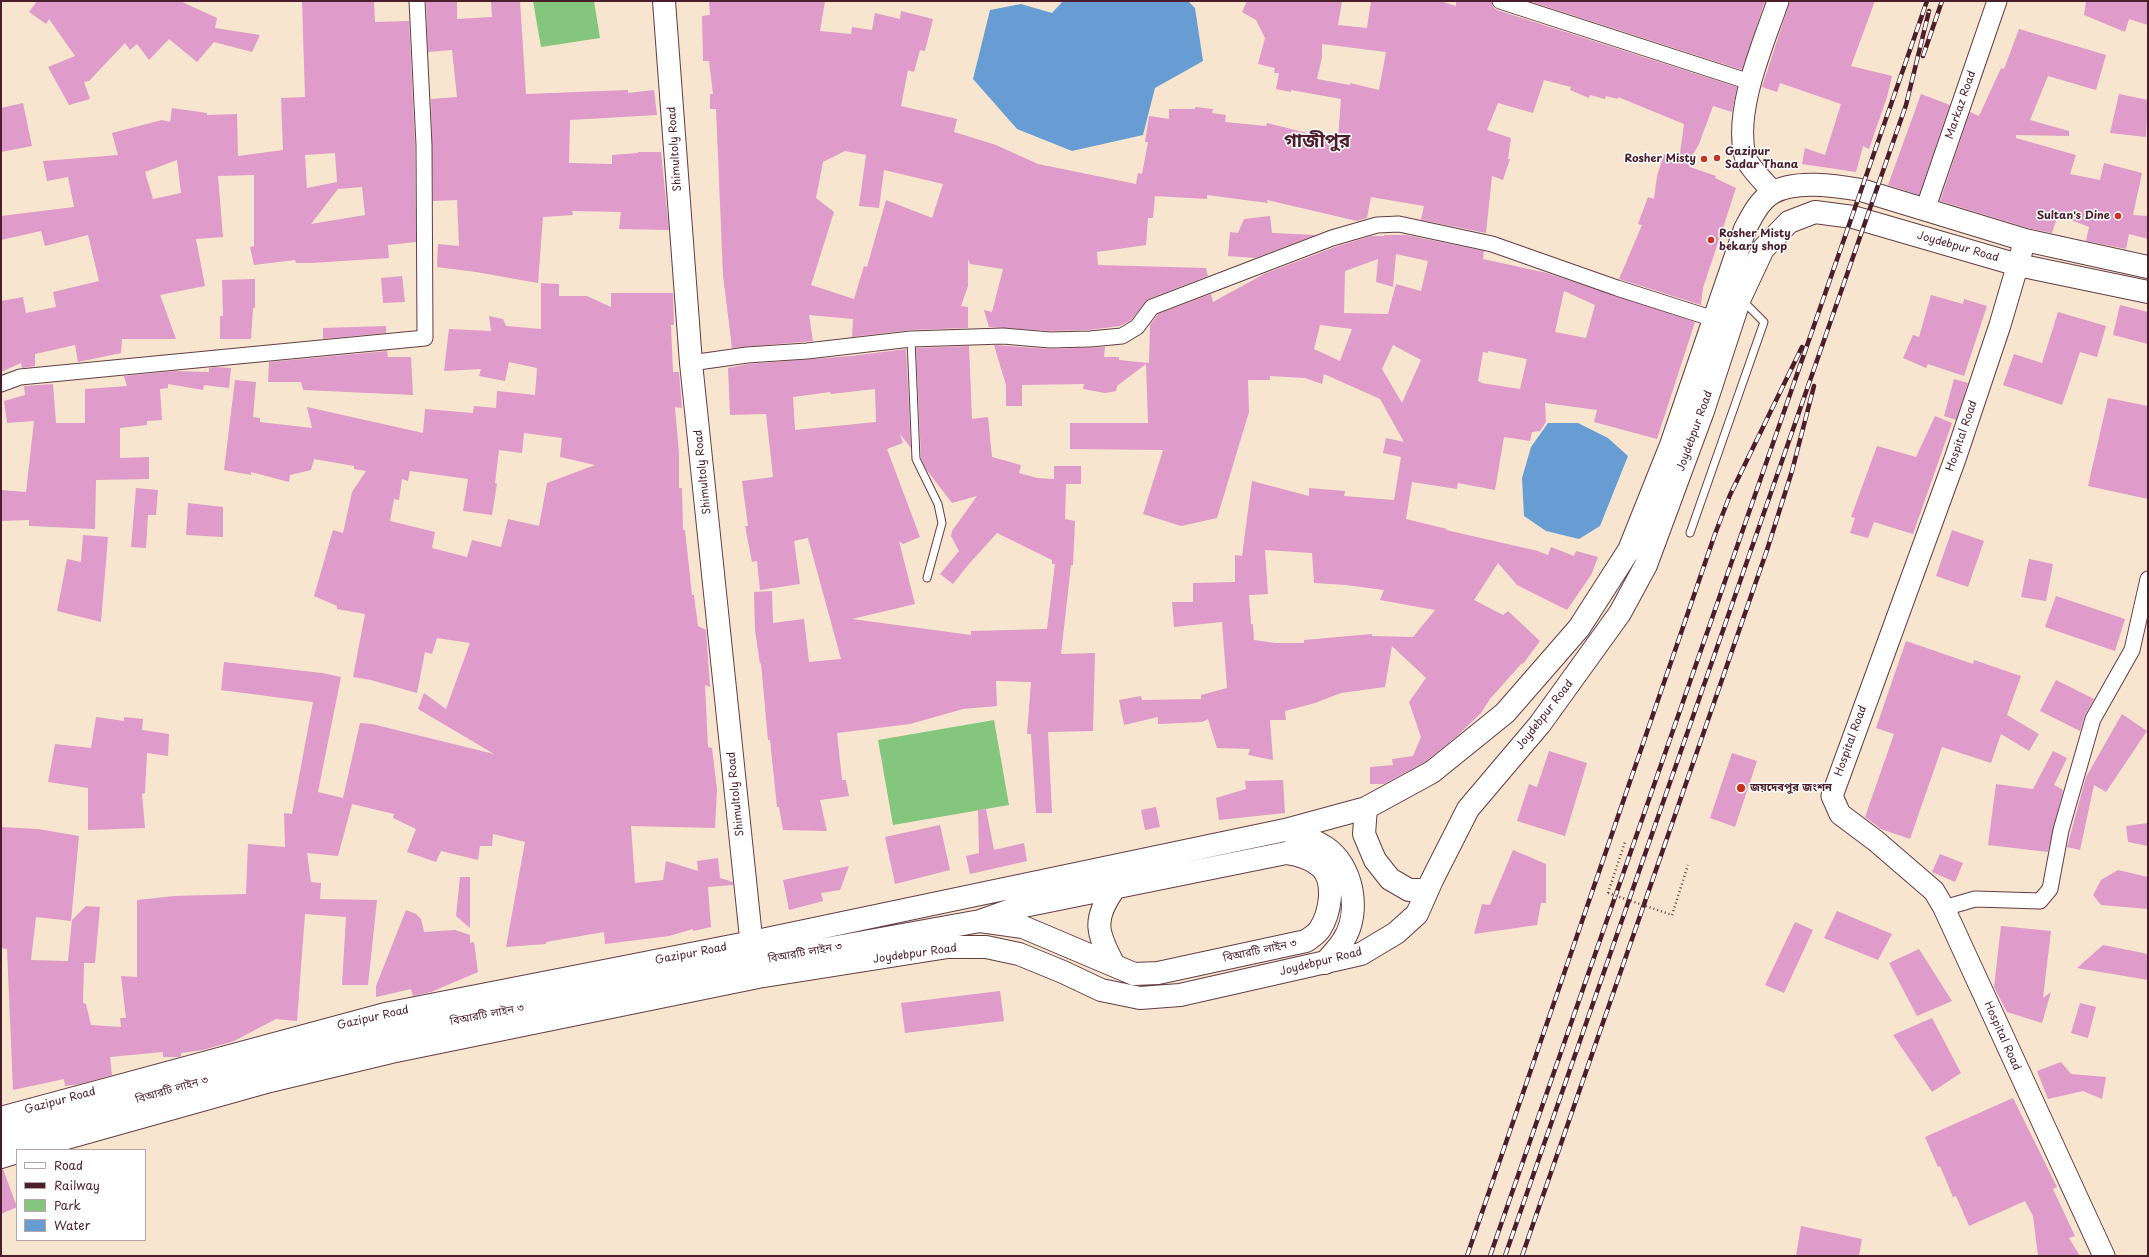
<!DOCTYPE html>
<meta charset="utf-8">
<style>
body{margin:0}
#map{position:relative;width:2149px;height:1257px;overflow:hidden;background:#f7e5cf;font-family:"Playpen Sans",sans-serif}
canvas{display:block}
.frame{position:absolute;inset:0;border:2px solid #4a1f2b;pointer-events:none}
.legend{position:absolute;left:16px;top:1149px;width:130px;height:92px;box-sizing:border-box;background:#fff;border:1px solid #b7a5aa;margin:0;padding:5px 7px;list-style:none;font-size:12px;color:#4a1f2b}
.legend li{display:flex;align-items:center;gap:8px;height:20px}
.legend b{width:20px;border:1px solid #b7a5aa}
</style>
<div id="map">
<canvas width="2149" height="1257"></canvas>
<div class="frame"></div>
<ul class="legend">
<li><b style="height:5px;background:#fff"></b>Road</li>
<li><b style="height:5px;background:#4a1f2b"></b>Railway</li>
<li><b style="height:11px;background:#85c67e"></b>Park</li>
<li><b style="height:11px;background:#689dd4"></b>Water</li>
</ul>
</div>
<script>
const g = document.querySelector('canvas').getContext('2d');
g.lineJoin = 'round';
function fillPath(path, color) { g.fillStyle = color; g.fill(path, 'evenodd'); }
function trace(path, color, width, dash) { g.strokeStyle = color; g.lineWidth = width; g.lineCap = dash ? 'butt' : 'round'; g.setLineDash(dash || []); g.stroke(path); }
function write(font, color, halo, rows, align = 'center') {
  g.font = font + ' "Playpen Sans","Noto Sans Bengali",sans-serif'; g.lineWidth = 3; g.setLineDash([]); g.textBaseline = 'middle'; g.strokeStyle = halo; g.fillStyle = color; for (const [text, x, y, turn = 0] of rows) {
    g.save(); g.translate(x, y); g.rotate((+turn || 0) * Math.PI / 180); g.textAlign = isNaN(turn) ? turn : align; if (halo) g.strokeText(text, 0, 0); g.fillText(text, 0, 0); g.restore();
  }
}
fillPath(new Path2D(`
 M533,1H594L600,38L541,47Z
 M994,720L1009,805L893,825L878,740Z`), '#85c67e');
fillPath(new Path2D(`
 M1063,1H1188L1195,8L1203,61L1155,88L1143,135L1072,151L1017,129L973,79L990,10L1021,4L1052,13Z
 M1548,423H1578L1608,438L1628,456L1600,526L1579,539L1546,531L1524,516L1522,478L1531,447Z`), '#689dd4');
fillPath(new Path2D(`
 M37,1H180L217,18L215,28L260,35L252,52L214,42L197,62L169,39L149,60L137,44L130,50L125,43L89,81L84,82L90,99L69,105L48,67L75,56L49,19L46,24L29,12Z
 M302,1H374L375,22L409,21L415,145L416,242L388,245L389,258L312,263H296L295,260L254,265L250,247L254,246V175L218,176L223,237L196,239L205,286L160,295L176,339H122L121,353L78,362L75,345L35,354V366L22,368L21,363L1,372V301L23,297L26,313L56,307L53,292L99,281L88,235L45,246L41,231L1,240V216L74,207L68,177L47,181L43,161L118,155L112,133L162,120L170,122L172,108L207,113V115L237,114L238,156L283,150L281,98L305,97ZM335,153L337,182L307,188L305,155ZM177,160L181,193L153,199L145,172ZM362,187L365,215L311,224L338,189Z
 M426,1H457V19L492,17L491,1H520L526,94L628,90V93L654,90L657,115L570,120L569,163L612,164V155L638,153V152H661L669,230L619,229L621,212L572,211L573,215L543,217L538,283L476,272L437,267L438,244L459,246L457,200L433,201L431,99L457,97L452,50L428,52Z
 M709,1H825L820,31L851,34L852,27L872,30L875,13L900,19L901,11L933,19L925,51L920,50L914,72L908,70L901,106L957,119L954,132L996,145L1038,164L1136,184L1138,173L1142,174L1148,142H1145L1149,116L1169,119V109H1195V107L1213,109L1212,113L1226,115L1225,122L1266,126L1267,123L1331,139L1332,136L1338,138L1341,99L1291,90V92L1276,89L1279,73H1274L1275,68L1258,64L1265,38L1256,20L1242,12L1247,1H1342L1338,25L1367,28L1371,1H1440L1456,6V1H1491L1493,7L1497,10L1737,87L1732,112L1713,106L1699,144L1688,163L1690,167L1716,176L1715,178L1736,188L1703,288L1701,305L1619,279L1642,225L1638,224L1648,197L1654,199L1657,176L1664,154L1679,160L1684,124L1618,97V99L1606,96L1605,99L1590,95L1589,98L1570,90L1571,87L1544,80L1533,113L1498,103L1487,130L1511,138L1508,159H1510L1503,180L1492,176L1486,233L1421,220L1424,206L1371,197L1367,218L1357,221L1267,200L1268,203L1207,195V199L1155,196L1153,218H1148L1146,245L1097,252L1098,265L1206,268L1208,276L1148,299L1131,320L1120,326L1089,330L1050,331L989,327L984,310L992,312L1003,269L970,264L968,259V286L961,306L968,307V328L910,330L852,337L853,319L809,315L813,341L732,348L723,275L716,109H710V94H713L709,61H703L702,16L710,15ZM1322,44L1386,52L1379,90L1350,83V85L1317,79L1322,57ZM845,151L866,155L859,206L879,208L884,170L943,184L932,218L886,200L867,267L864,266L854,299L811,285L834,212L816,198L823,162Z
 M1529,1H1765L1742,70Z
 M1790,1H1875L1851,66L1892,76L1887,97L1869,149L1863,146L1856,172L1802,164L1805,148L1825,155L1841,104L1780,83L1777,92L1762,87Z
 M2086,1H2148V25L2129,19L2125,32L2084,15Z
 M2019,29L2106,55L2096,90L2048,76L2030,120L2069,131V136L2016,135V138L2076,155L2070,174L2100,180L2104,163L2142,173L2133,215L2148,216V239L2129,234L2126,249L2086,241L2089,227L2058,215L2052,233L2028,228L1940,201L1970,112L1979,116L2001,68L2004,69Z
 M1921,94L1950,105L1919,195L1888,185Z
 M2119,94L2148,100L2146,137L2110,133Z
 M23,103L32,146L1,152V108Z
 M1270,216L1272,233L1316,235L1255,258L1228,256L1230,232L1238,233L1244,219Z
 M1384,235H1407L1484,251L1483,259L1547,273L1695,322L1657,439L1594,422L1597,410L1545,403L1546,422L1540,431L1532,432L1530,441L1504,437L1495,490L1458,483L1457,489L1412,482L1406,519L1447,529L1446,530L1538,551L1548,555L1551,547L1574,556L1576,551L1598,557L1591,575L1567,610L1517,585L1498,563L1474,600L1503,615L1508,611L1540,641L1523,664L1522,663L1490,699L1481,713L1457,736L1425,762L1384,784H1370V767L1393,765L1392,759L1413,756L1421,737L1409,702L1426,678L1392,646L1385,687L1341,693L1315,703L1285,711L1286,720H1270L1273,760L1248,755L1250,749L1217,748L1208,719L1202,722L1158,724V717L1124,725L1119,700L1141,696L1142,700L1201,699V695L1227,688L1222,622L1174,627L1172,602H1193V583L1235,582V555L1242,556L1252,481L1309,496V488L1345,491L1344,496L1394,500L1401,457L1383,453L1386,438L1404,442L1380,399L1324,374L1322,384L1305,378L1270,376V380H1248L1249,412L1217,518L1181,526L1143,514L1163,450L1070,449V423H1148L1146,364L1117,386L1116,391L1105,393L1083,389L1084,384L1022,385V406H1006V385L994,345L1050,349L1105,347L1104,357H1119V360L1149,363L1150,325L1158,314L1211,294L1213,302L1264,274L1335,247L1371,236H1384ZM1396,254L1428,261L1421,291L1396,284L1388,314L1344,313L1345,271L1378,259L1376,282L1393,287ZM1564,291L1595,305L1586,338L1555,332ZM1320,325L1352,329L1340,361L1314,349ZM1393,345L1421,360L1402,403L1382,369ZM1488,351L1527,359L1520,389L1481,383V382L1478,381L1483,352L1488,353ZM1265,550L1312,553L1314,583L1346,585L1384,590L1380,600L1435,610L1413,637L1372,636V634L1304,640V643H1275L1254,640L1253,624H1251L1249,595L1268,594Z
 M402,276L405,302L383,303L381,278Z
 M255,279V308H253L251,339H220V316H223L222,280Z
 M541,283L559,284V296H587L611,307V293H673L674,325H671L673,372H679L682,408L675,407L679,454V488H682L683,530H685L692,595H694L698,626L706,630L710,687L705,685L708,747L712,748L717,790L715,828L631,826L635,883L663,880L666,861L698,871L697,861L718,858L720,878L733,882V885L708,887L711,927L693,931V929L669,936L605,944L604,932L546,942V944L506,947L525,842L493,834L492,846H480L478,860L441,851L436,862L407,852L416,829L393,818L394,814L352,804L338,856L307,853L311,882L321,883L320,899L377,900L368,985H342L346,917L305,914L297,1021L276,1019L234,1041L203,1050L181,1053V1056L179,1057H163V1052L110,1057L112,1075L80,1084L65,1086L64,1079L13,1090L7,949L1,948V827L38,829L79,836L71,921L36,917L31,960L68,961L72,920L86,906L100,907L95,963H84L83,1003L86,1004L91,1025L121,1027L120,1018H126L121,976L137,977V900L174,896L246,894L248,844L285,847L284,813L292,814L313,702L221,690L224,662L322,673L341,677L318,792L343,798L360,723L372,724L494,754L418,709L424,693L446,709L470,643L437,638L432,654L425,652L417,693L371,680L353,677L365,614L337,609V606L314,596L333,530L343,533L352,492L366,471L354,469V466L314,459L311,470L290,475L289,482L251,472V475L224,470L235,380L256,382L253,417L260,418V422L312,428L307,407L423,433L425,409L473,413L474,406L496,408L497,391L535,395L537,368L509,362L505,381L479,376L481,369L444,371L449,329L491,331L489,316L503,319L506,326L541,329ZM524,433L562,438L560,457L595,465L547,483L539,526L508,519L501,547L472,540L467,557L432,548L435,532L390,521L394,499L399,500L402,479L408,481L410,471L468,479L463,511L492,515L497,484L495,483L499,450L522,453Z
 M1931,295L1963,304L1964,299L1987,306L1964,376L1928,364L1926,368L1903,358L1913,335L1919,337Z
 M2120,305L2148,312V344L2113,335Z
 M2058,312L2106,326L2097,357L2080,352L2062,405L2003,385L2014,354L2042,363Z
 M386,326V333L323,339V328Z
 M969,346L972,419L988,417L992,457L1021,465L1019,473L1037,478L1054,479V466H1081V484H1066L1065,519L1075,521L1073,565H1071L1061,654L1095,653L1093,731L1048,732L1052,813H1036L1031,734H1027L1031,682L996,681L997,706L963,709L910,724L837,733L842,780H846L849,796L820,800L827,831L783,830L779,807H777L770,740H768L761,663L760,664L755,630L754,592L772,591L773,623L804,619L809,662L841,659L808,538L794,541L800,584L760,590L757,561L752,562L745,526H748L742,481L773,477L766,414L730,415L728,368L748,364L851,356L906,349L911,448L900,434L903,443L887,449L920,537L903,544L899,541L915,604L852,619L971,635V631L1047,629L1055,564H1052V560L997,533L968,565L953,584L940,574L959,551L951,536L952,531L977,496L952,503L926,469L921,458L916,348ZM875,389L876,422L795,430L793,397L830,392L831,394Z
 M387,351L388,357H411L413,395L303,390L301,382H268L269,362Z
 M216,367L231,368L229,388L204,385L203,390L168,384V388L160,389L162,420L147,421V425L120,428V458L149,457V479L96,480L95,529L29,526V520L1,521V490L26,492L34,421L7,423L4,401L25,395L24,386L53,384L56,423H85V389L127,386L124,376L175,371L209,372V368Z
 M1954,379L1968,383L1956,420L1944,416Z
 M2108,398L2148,406V499L2088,486Z
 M1935,416L1952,423L1913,534L1874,522L1868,538L1850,533L1855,518L1851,517L1877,446L1916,457Z
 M136,488L158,490L156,515H148L146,548L131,547Z
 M188,503L223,507V537L186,535Z
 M1952,530L1984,541L1968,587L1936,576Z
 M83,535L108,537L101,622L57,611L67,559L81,562Z
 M2029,559L2053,564L2046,601L2021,597Z
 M2056,596L2125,619L2115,651L2045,627Z
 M1906,641L1973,664L1974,660L2021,676L2007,715L2039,734L2029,751L2001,734L1991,763L1942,747L1910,839L1881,829L1865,817L1894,734L1876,728Z
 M2056,680L2094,699L2085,715L2080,731L2040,711Z
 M2122,714L2147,731L2106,792L2094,785L2080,850L2067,847L2086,777Z
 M96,717L124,721V717L143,719L142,730L169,734L168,756L147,753L145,793L142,794L145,828L88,830V788L48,782L55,744L91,748Z
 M1549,751L1587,763L1565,836L1517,821L1529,784L1537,787Z
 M2053,751L2067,758L2054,785L2063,790L2048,852L1988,845L1996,784L2033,789Z
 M1732,753L1757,761L1735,827L1710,818Z
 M1283,780L1285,813L1219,820L1216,798L1246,789L1245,781Z
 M1156,807L1160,827L1145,830L1141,810Z
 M986,809L994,850L1024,843L1027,861L970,874L966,856L979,853L978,810Z
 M2148,823V846L2128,842L2126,826Z
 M940,825L950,870L895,884L885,837Z
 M1513,850L1546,864V903H1541L1537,925L1474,934L1482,904L1490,905Z
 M1940,854L1963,863L1955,882L1932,872Z
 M849,866L840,890L821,893L823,901L789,910L783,880Z
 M2118,870L2148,877V909L2101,905L2093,895L2101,880Z
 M460,877H470V928L456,916Z
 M406,910L416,914L421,919L424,932L455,930L470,935V943L474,942L478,972L431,992L413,996L411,989L376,997V986Z
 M1837,911L1892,934L1878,960L1824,938Z
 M1795,922L1813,930L1784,993L1765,985Z
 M2001,926L2051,931L2043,998L2051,992L2042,1023L2007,1012L1994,987Z
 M2103,945L2148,954V980L2077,968Z
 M1919,949L1952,1001L1917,1016L1889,963Z
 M1000,991L1004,1021L905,1033L901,1003Z
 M2080,1003L2096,1007L2088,1038L2071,1033Z
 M1932,1018L1961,1073L1932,1092L1893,1035Z
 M2061,1062L2071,1074L2106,1077L2102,1099L2083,1091L2048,1099L2037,1071Z
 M2013,1098L2057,1187L2053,1189L2075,1236L2069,1238L2080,1256H2038L2033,1216L2025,1201L1969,1226L1956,1196L1953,1197L1940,1166L1938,1167L1925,1137Z
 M1,1169H3L17,1207L1,1214Z
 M1801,1226L1862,1239L1859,1256H1796Z`), '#df9bc9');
const service = new Path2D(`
 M911,339L916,459L938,504L942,523L927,578
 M1690,533L1764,322L1743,301`);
const minor = new Path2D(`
 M1500,1L1750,82
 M691,363L747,355L807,351L911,339L1003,336L1050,340L1090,339L1122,336L1137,327L1152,307L1332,238L1377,225L1399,224L1492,244L1617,288L1714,319
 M1,384L20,377L425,338L424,145L417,1
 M1944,908L1975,899L2040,901L2050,889L2061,830L2093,719L2132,650L2148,579`);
const tertiary = new Path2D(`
 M1925,210L1997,1`);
const secondary = new Path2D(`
 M1773,192C1766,184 1747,165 1745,156C1734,109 1763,45 1778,1
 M2025,240L2000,325L1955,459L1832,796L1840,814L1876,841L1934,891L1944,908L2104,1256`);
const primary = new Path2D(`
 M664,1L691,363L753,957
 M1366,808L1364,834L1375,860L1390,879L1409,890H1427
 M1285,830C1298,835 1313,839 1325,847C1353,865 1361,912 1344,939C1339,948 1331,955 1325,963
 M1114,889C1092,920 1097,933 1114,965
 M1,1118L385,1014L752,942L1285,830L1366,808L1432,772L1505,713L1579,628L1629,550L1671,445L1745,229C1752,216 1759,201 1772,193C1795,179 1837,186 1861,190L2025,240L2148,267
 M1,1140L262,1065L390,1034L754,962L980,921L1019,907L1286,853C1299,855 1311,858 1321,867C1336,882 1330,913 1320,929C1317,934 1310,938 1306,941L1158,973L1134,974L1023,927L980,921
 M24,1150L270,1081L391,1052L758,977L948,947H986L1019,954L1063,972L1101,990L1140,998L1180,995L1361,954L1396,933L1417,914L1432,880L1468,809L1540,724L1620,613L1646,565L1703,411L1740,298L1763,249L1789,222L1815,212L1853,217L2018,265L2148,292
 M1,1157L17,1152`);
trace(service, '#643d44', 9);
trace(minor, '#643d44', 17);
trace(tertiary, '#643d44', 21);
trace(secondary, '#643d44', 23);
trace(primary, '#643d44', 24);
trace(new Path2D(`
 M1608,893L1625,842
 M1672,915L1688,865`), '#643d44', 2.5, [1, 3]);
trace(service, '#fff', 7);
trace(minor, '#fff', 15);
trace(tertiary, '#fff', 19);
trace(secondary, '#fff', 21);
trace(primary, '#fff', 22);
const rail = new Path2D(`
 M1923,56L1942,1
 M1467,1256L1715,534L1730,495L1802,347
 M1490,1256L1927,1
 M1505,1256L1906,105L1929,11
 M1522,1256L1767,550L1792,471L1814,386`);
trace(rail, '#4a1f2b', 4.5);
trace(rail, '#fff', 3, [9]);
trace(new Path2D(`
 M1608,893L1672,915`), '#643d44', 2.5, [1, 3]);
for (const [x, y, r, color] of [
 [1717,158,4,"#c8321e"],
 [1704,159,4,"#c8321e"],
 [2118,216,4,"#c8321e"],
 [1711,240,4,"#c8321e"],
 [1741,788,5,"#c8321e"]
]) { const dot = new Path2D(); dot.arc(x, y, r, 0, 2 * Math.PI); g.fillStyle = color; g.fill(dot); trace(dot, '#fff', 1.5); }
write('11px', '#4a1f2b', '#fff', [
 ["Markaz Road",1961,105,-71],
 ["Shimultoly Road",675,149,-94],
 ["Joydebpur Road",1958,247,16],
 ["Joydebpur Road",1695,431,-70],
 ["Hospital Road",1962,436,-71],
 ["Shimultoly Road",703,472,-96],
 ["Joydebpur Road",1545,715,-52],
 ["Hospital Road",1851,741,-70],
 ["Shimultoly Road",736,794,-96],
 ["বিআরটি লাইন ৩",1260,951,-12],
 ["বিআরটি লাইন ৩",805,953,-10],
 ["Gazipur Road",691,954,-11],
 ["Joydebpur Road",915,954,-8],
 ["Joydebpur Road",1321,962,-14],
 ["বিআরটি লাইন ৩",487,1015,-11],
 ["Gazipur Road",373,1018,-13],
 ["Hospital Road",2002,1036,66],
 ["বিআরটি লাইন ৩",172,1090,-16],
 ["Gazipur Road",60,1101,-15]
]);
write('bold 11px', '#4a1f2b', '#fff', [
 ["Gazipur",1725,152],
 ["Sadar Thana",1725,165],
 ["Rosher Misty",1696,159,"right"],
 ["Sultan's Dine",2110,216,"right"],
 ["Rosher Misty",1719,234],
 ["bekary shop",1719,247],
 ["জয়দেবপুর জংশন",1750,788]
], 'left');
write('bold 19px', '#4a1f2b', '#fff', [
 ["গাজীপুর",1317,142]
]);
</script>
